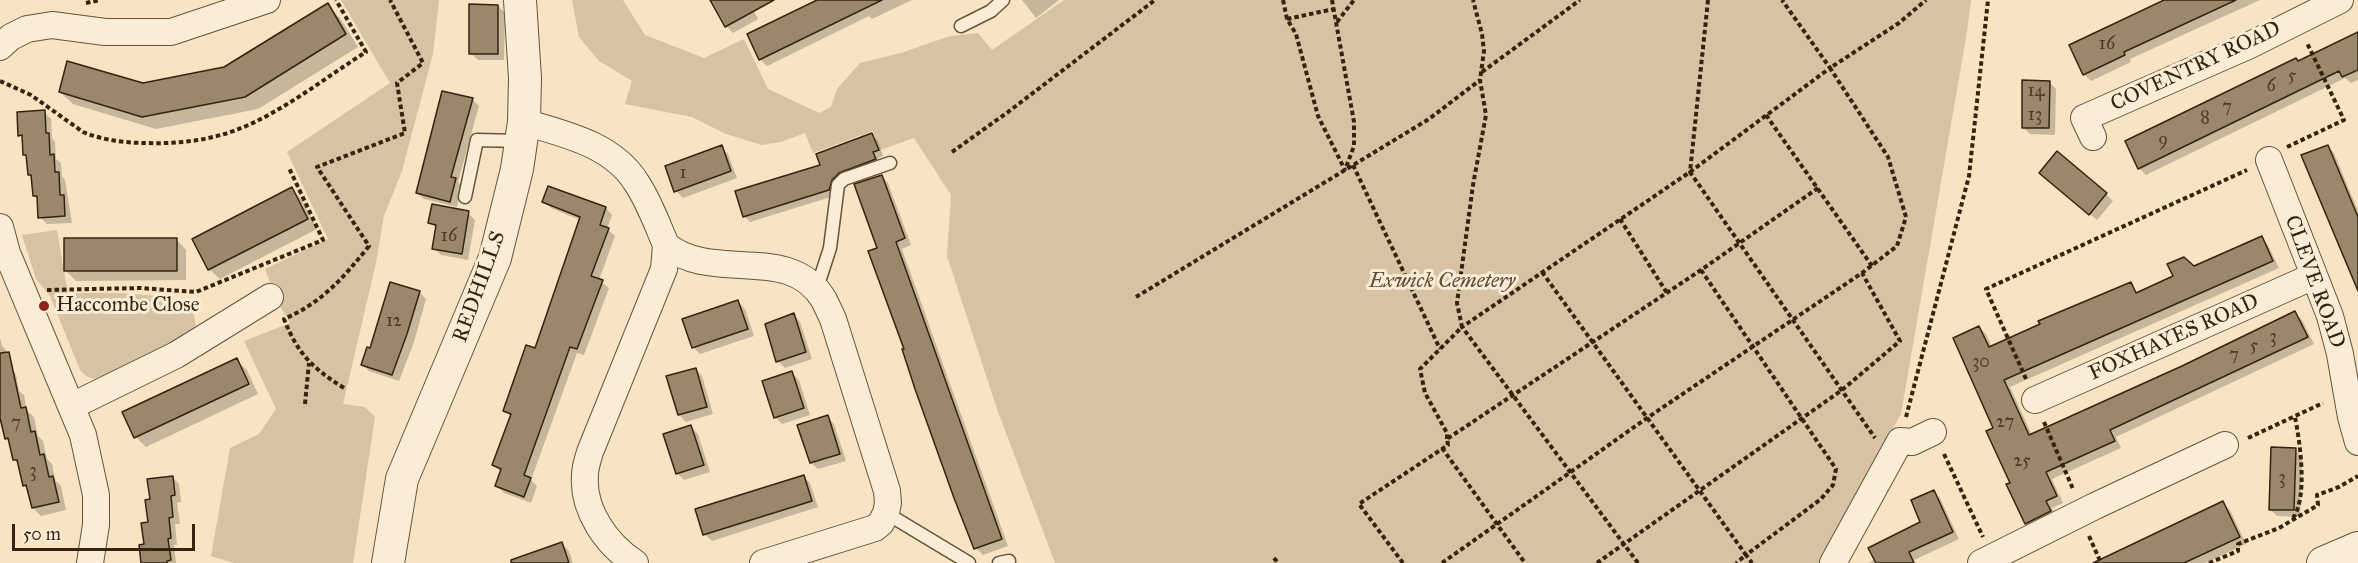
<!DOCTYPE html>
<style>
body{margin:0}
#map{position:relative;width:2358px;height:563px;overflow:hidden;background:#f8e4c2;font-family:"IM FELL Great Primer",serif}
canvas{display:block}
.scale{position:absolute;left:12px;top:524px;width:183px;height:27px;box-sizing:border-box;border:3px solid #36230e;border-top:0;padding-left:8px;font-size:18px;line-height:21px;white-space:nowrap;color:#36230e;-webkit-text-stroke:4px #faedd7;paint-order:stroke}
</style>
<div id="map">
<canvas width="2358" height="563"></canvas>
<div class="scale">50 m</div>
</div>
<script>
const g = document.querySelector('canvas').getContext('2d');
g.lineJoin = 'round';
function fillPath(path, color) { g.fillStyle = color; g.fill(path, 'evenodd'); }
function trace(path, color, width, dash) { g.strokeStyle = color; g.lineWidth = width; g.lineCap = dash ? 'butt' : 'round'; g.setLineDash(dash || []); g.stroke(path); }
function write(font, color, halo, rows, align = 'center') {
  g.font = font + ' "IM FELL Great Primer",serif'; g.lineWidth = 6; g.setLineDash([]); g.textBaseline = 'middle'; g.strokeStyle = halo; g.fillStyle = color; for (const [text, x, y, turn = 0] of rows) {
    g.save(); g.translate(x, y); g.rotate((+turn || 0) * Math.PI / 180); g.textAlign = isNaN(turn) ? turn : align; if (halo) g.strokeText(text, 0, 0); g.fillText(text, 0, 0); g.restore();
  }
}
fillPath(new Path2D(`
 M341,0H439L433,54L402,171L384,216L376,263L343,404L365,407L375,417L353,563H234L211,556L230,448L259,434L276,409L244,341L290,323L276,299L265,269L328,239L287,152L390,83Z
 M572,0H623L645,35L704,58L744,39L768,89L819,113L831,107L837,89L860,63L901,53L950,36L978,33L992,50L1064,0H1971L1967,32L1901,414L1820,563H1055L997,409L947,256L951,195L914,138L880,150L873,131L813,153L805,133L781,142L762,145L726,134L692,117L625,104L632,81L599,61L579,37Z
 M57,230L68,294C110,291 149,294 191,301L196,325L191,335L103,377C93,381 87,378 80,370L50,296L36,279L22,235Z`), '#d7c3a3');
fillPath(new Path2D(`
 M712,0H748L758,19L733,33L726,26Z
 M821,0H912L872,19L869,16L767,66L760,59Z
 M1022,0H1059L1036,18Z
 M2168,0H2260L2130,59L2131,62L2091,81L2084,74Z
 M327,5L340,18L358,47L258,109L156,129L73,104L60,92L143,85L225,69Z
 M498,6L505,13L504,60H478L471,53Z
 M2358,34V80L2351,83L2345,78L2146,175L2139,168L2298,63Z
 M2049,82L2056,89L2055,135L2030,134L2023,127Z
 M472,99L479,106L458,182L462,186L457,207L424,199L417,193Z
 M44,112L51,119L52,138L55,142L56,159L61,163L62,176L65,180L72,223L47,224L40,217L39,200L34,196L33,179L29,175L28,158L25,155L24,139L20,135Z
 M872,135L878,141L883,156L878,158L881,165L844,179L834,196L750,222L744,216Z
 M2327,146L2334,153L2358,211V289Z
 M721,147L728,154L737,178L683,198L676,191Z
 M881,176L888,183L911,245L902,249L1008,546L983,555L976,548L955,497L869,252L879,249Z
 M2048,180L2106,194L2113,201L2097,220Z
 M291,189L301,199L317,229L220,279L209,269Z
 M544,201L606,208L612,215L607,229L615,236L599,280L609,288L584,355L577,353L531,480L537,486L531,503L504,493L497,486L502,473L494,465L512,417L504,410L536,350L580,220L551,208Z
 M468,213L475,220L468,260L441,255L434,248L437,229L430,222Z
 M2261,238L2268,245L2279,268L2010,387L2032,435L2182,367L2295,313L2302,320L2314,344L2116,437L2121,448L2052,479L2063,503L2052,508L2057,518L2033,530L2026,524L1995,428L1979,327L1986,334L1992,347L2130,284L2138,293Z
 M176,239L186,250V280L76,281L65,270Z
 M419,292L426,299L414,342L399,381L369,371L362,364L371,350Z
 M738,302L745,309L754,336L700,354L693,347Z
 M794,315L800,322L812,359L785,368L778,361Z
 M0,338L2,346L6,350L10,368L16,374L19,391L24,395L27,411L34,417L38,436L43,441L47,459L52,464L55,480L61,486L66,510L41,516L33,508L29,490L24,485L20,465L15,460L11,443L6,438L0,417Z
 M236,360L247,370L258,394L146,447L136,437L124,413Z
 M695,369L702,376L713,414L686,422L679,415Z
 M792,373L799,380L810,415L782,424L775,417Z
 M827,417L834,424L846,461L818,469L811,463Z
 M691,427L698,434L710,472L684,480L677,473Z
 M2295,450L2302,457L2300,517L2277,516L2270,509Z
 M803,476L810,483L818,507L712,541L705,534Z
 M172,477L179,484L181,502L177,503L180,524H175L177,545H174L176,563H143L151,501Z
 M1933,491L1940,498L1959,539L1914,560L1916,563H1869L1922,523Z
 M2223,503L2230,510L2246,544L2205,563H2108Z
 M562,544L569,551L573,563H516Z`), '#0003');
const building = new Path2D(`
 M710,0H774L725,27Z
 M817,0H882L759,60L747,34Z
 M2164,0H2236L2124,52L2125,55L2083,75L2069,45Z
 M328,3L346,34L245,97L142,117L59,92L67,61L143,83L224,67Z
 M469,4L498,5V54H469Z
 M2358,32V70L2342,77L2339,71L2138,169L2125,141L2296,58L2298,61Z
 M2022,80L2050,81L2049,128H2022Z
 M442,91L473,98L451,177L456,178L450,202L416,193Z
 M45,110L46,133H49L50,155L54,154L55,172H59L60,195H64L65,216L38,218L37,196H33L31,175H28L26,155H23L22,135L18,136L17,112Z
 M872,133L879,150L873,152L876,159L839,173L832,180L829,190L743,217L735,191L820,165L816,154Z
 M722,145L731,171L674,192L665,166Z
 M2328,145L2358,217V291L2301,155Z
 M2057,151L2107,193L2089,215L2039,173Z
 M882,175L905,238L896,242L1002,539L974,549L954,498L915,389L902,349H904L868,251L877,248L854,184Z
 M548,186L606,207L600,225L609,228L591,276L603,280L577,349L570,347L524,475L531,478L524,497L495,486L501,469L492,465L511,414L503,411L526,345L535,348L580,217L542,202Z
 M292,187L308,219L208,270L192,239Z
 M432,204L469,211L462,254L432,249L436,225L428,223Z
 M2262,236L2273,261L2004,380L2029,435L2182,366L2295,311L2308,337L2110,430L2115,441L2046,472L2057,496L2046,501L2051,511L2025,524L2006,484L2010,483L1986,431L1993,428L1953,338L1979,326L1989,347L2040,324L2038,321L2131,282L2136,293L2173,276L2167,264L2184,257L2194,266Z
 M64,238H177V271H64Z
 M390,282L420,291L407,334L392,375L361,365L367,347L370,348Z
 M738,300L748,329L692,348L682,319Z
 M794,313L806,352L776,362L765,324Z
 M9,352L21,408L26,407L31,432L35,431L40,455L44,454L49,477L53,476L59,502L32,508L26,485L23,486L17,460H13L8,438L5,439L0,418V353Z
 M237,358L249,384L134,438L122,412Z
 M696,368L707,407L678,415L666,376Z
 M792,371L804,408L774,418L762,381Z
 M828,415L840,454L810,463L797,425Z
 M691,425L704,465L676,474L663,434Z
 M2271,447L2296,448L2294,510H2269Z
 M804,475L812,501L703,535L695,509Z
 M173,476L175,495L171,496L173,517L169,518L171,538L168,539L171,560L167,561V563H141L139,545L144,544L141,523L148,522L145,500L150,499L147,479Z
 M1934,490L1953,532L1909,552L1914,563H1876L1868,548L1920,522L1911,500Z
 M2223,501L2240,537L2184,563H2093Z
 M562,542L569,563H511V560Z`);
fillPath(building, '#9b876c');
trace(building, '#36230e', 1.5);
const service = new Path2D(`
 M961,26L991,11L1003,0
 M465,197L477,140L520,141
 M817,288L830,248L838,185L844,179L890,163
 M886,513L969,563
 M999,563L1009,561`);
const minor = new Path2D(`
 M0,47L11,37L27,29L52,25L105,32H171L267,0
 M524,122C564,134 612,144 636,182C649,201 657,224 666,245C713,284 790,242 824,300L833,319L887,491L888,503L886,513L881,523L875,528L763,563
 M2093,137L2084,118L2250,45L2340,0
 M2269,160L2330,316L2340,354L2351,417L2358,442
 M0,227L7,253L83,435L96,495V525L90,563
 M2035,400L2314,276
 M72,406L176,355L270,297
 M635,563C607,545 582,510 585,475C585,467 588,459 590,452L664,269L666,245
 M1833,563L1900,441L1912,442L1933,432
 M1981,563L2095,506L2225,445`);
const tertiary = new Path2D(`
 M388,563L402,479L495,258L517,169L524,122L525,78L520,0
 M2323,563L2358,548`);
trace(service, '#66533b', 15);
trace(minor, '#66533b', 28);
trace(tertiary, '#66533b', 34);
trace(new Path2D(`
 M1283,0L1287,19L1296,34L1318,116L1345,170
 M1332,0L1354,122V146L1345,170
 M1708,0L1690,172L1875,438
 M86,3L100,0
 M1287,19L1334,9
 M1337,22L1354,0
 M1482,72L1580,0
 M0,81L31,95L83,132C102,140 125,143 146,143C176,144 207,141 236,130C280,114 326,77 366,52L336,0
 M1766,115L1872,266
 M2287,147L2344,120L2307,43
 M952,152L1008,112L1155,0
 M1353,165L1440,349
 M1620,219L1667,293
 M1701,270L1836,469L1833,485L1821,499L1746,555L1752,563
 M1542,272L1746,555L1736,563
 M47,290L140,288L196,292L323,240L289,168
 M1136,297L1429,119L1480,80
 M2026,379L1986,289L2247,170
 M344,388C312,368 298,354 284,319C323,302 343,278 369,246L317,167L405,133L397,83L423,63L390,0
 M305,404L309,363
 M1906,417L1969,176L1988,0
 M2044,422L2073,489
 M2248,438L2323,403
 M1447,439V433L1425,393L1420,369L1462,327L1457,303L1473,185L1486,115L1480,80L1484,51L1482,34L1473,0
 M1442,448L1525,563
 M1944,454L1983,537
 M2293,518C2308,497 2300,442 2295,417
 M2089,536L2101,563
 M1274,558L1278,563
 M1403,563L1359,504L1448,445L1447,439L1701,270L1818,188
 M1442,563L1647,418L1862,273L1897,246L1906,217L1888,157L1830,68L1899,23L1926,0
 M1597,563L1842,390L1900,341L1862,273
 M1638,563L1462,327L1690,172L1830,68L1782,0
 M2209,563L2238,551V544L2279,528L2313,508L2318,505L2317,495L2339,487L2358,476`), '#36230e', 4, [4.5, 3]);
trace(service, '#faedd7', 12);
trace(minor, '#faedd7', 26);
trace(tertiary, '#faedd7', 32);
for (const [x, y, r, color] of [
 [44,306,6,"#8f2418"]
]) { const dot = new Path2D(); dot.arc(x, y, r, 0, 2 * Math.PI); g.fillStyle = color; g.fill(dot); trace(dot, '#faedd7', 2); }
write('18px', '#4f3c26', null, [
 ["16",2107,45],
 ["5",2292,77],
 ["6",2271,87],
 ["14",2036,92],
 ["7",2227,108],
 ["13",2035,116],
 ["8",2205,119],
 ["9",2163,141],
 ["1",683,174],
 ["16",449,237],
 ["12",394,322],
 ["3",2273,338],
 ["5",2254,347],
 ["7",2234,356],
 ["30",1981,363],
 ["27",2005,423],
 ["7",16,424],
 ["25",2022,462],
 ["3",33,472],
 ["3",2282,479]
]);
write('21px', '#36230e', '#faedd7', [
 ["COVENTRY ROAD",2196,67,-25],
 ["CLEVE ROAD",2314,282,70],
 ["REDHILLS",480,287,-70],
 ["FOXHAYES ROAD",2174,338,-24]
]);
write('italic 21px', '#5e4b33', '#faedd7', [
 ["Exwick Cemetery",1442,282]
]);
write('21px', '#36230e', '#faedd7', [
 ["Haccombe Close",56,306]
], 'left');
</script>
